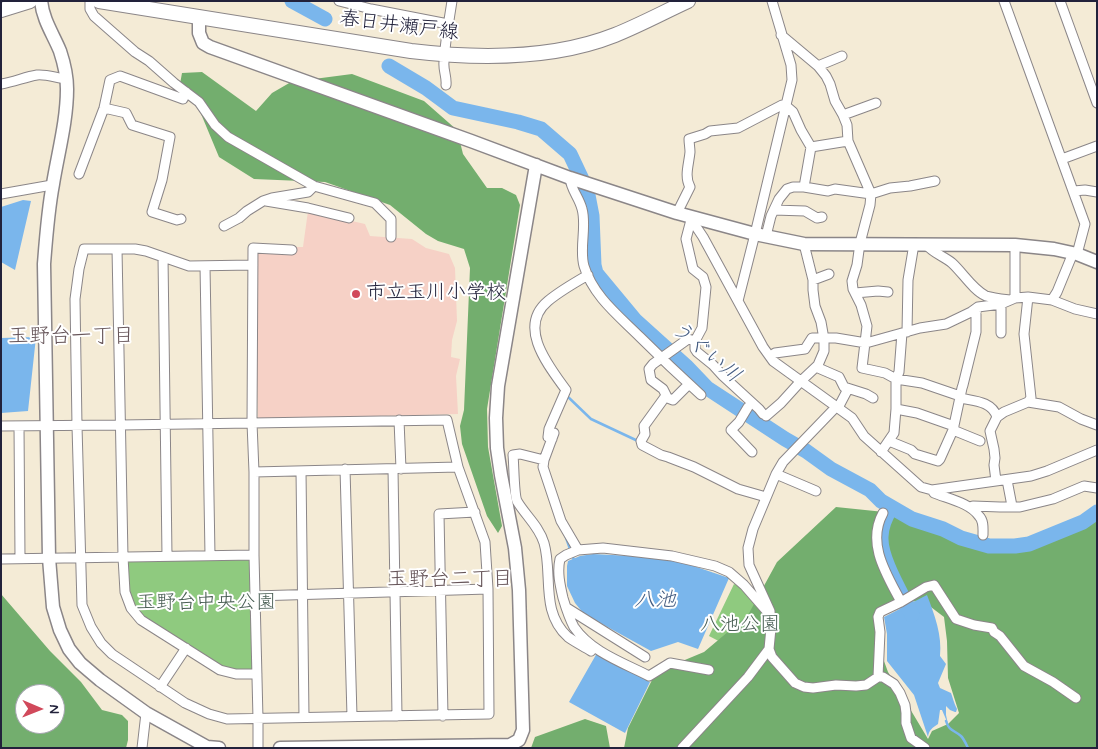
<!DOCTYPE html>
<meta charset="utf-8">
<style>
body{margin:0}
#map{position:relative;width:1098px;height:749px;overflow:hidden;background:#f4ebd6;font-family:Mynerve,sans-serif}
canvas{display:block}
.frame{position:absolute;inset:0;border:2px solid #22223b;pointer-events:none}
.north{position:absolute;left:15px;top:684px;width:50px;height:50px;box-sizing:border-box;background:#fff;border:1px solid #a7a7b1;border-radius:50%;rotate:91deg;font-size:14px;font-weight:700;line-height:20px;text-align:center;color:#22223b}
.north::after{content:'';display:block;margin:auto;width:18px;height:22px;background:#d1495b;clip-path:polygon(50% 0,100% 100%,50% 72%,0 100%)}
</style>
<div id="map">
<canvas width="1098" height="749"></canvas>
<div class="frame"></div>
<div class="north">N</div>
</div>
<script>
const g = document.querySelector('canvas').getContext('2d');
g.lineJoin = 'round';
function fillPath(path, color) { g.fillStyle = color; g.fill(path, 'evenodd'); }
function trace(path, color, width, dash) { g.strokeStyle = color; g.lineWidth = width; g.lineCap = dash ? 'butt' : 'round'; g.setLineDash(dash || []); g.stroke(path); }
function write(font, color, halo, rows, align = 'center') {
  g.font = font + ' Mynerve,"Klee One",sans-serif'; g.lineWidth = 4; g.setLineDash([]); g.textBaseline = 'middle'; g.strokeStyle = halo; g.fillStyle = color; for (const [text, x, y, turn = 0] of rows) {
    g.save(); g.translate(x, y); g.rotate((+turn || 0) * Math.PI / 180); g.textAlign = isNaN(turn) ? turn : align; if (halo) g.strokeText(text, 0, 0); g.fillText(text, 0, 0); g.restore();
  }
}
fillPath(new Path2D(`
 M308,211L365,224L370,236L412,239L426,248L449,254L455,268L457,321L452,340L451,357L460,359L456,376L458,414L260,419L258,417L256,338L257,250L292,253L296,247H303Z`), '#f6d1c6');
fillPath(new Path2D(`
 M247,558L251,561L253,668L250,670L238,671L223,668L146,619C126,600 128,589 127,563L130,560Z
 M734,584L740,587L766,617L751,658L709,636Z`), '#8fca7f');
fillPath(new Path2D(`
 M202,72L256,111L272,93L291,82L352,74L424,101L457,130L463,154L487,188H502L516,195L520,205L487,409L488,447L502,526L498,533L487,516L462,444L460,426L464,410L470,268L464,249L438,241L426,234L390,205L325,182L254,179L219,157L199,109L180,84L182,73Z
 M836,507L894,513L953,540L1002,551L1055,540L1097,520V748H624L628,728L656,672L704,652L748,615L777,562ZM923,601L944,617L947,641L948,678L959,713L948,724L932,731L928,739L888,672L877,642L880,614L900,602Z
 M1,594L50,651L81,682L102,710L122,715L128,721V740L126,748H1ZM25,694H55V724H25Z
 M585,719L606,726L610,748H531L535,737Z`), '#73ae6e');
fillPath(new Path2D(`
 M23,200L31,201L15,270L1,262V207Z
 M36,337L28,411L1,413V338Z
 M593,554L670,558L729,578L698,649L678,642L651,651L584,614L575,603L567,586V566L568,561L580,556Z
 M927,595C935,616 942,635 940,656L946,664L938,683L940,688L951,693C953,698 954,704 957,709L956,712H955L950,710L946,706V715L948,724L942,710H940L938,724C932,728 929,730 928,737L914,695L887,661V634L884,617Z
 M597,653L650,682L625,733L569,702Z`), '#7ab6ec');
trace(new Path2D(`
 M587,268L594,265
 M566,395L591,419L640,442
 M565,535L574,560
 M946,721C949,731 954,730 961,736C964,739 966,744 968,748`), '#7ab6ec', 2.5);
trace(new Path2D(`
 M292,1L325,19
 M389,66L426,88L453,108L518,122L541,129L570,154L587,190L592,216L594,265L596,273L635,320L686,366L707,388L785,439L806,451L831,469L870,490L881,501L912,519L943,529L961,538L989,546H1015L1029,544L1083,522L1097,512
 M891,508C886,516 881,527 881,537C880,559 902,594 912,615`), '#7ab6ec', 15);
const street = new Path2D(`
 M90,1V9L94,16L135,52L149,61L174,83L199,102L215,125L228,137L314,186L375,203L391,219V237
 M339,1L371,9L448,24
 M1004,1L1085,224L1077,254
 M1060,1L1097,103
 M781,35L818,66L826,76L830,84L835,101L843,115L847,125L848,141L871,194L870,205L860,243L857,265L852,281L853,289L861,305L867,326L862,368L885,373L896,379V409L894,433L881,452
 M818,66L842,56
 M1,84C14,82 25,77 37,75C46,74 57,78 66,79
 M446,85C447,77 443,70 444,62C445,41 449,21 452,1
 M104,108L126,113L132,125L170,137L162,180L152,212L177,220L181,219
 M843,115L876,103
 M811,147L848,141
 M1062,159L1097,146
 M79,174L104,108L110,80L120,76L183,99L186,92
 M570,178C571,190 579,197 582,209C587,226 579,249 584,266C593,296 619,316 640,337C660,357 680,376 701,395
 M1074,191L1085,190L1097,192
 M1,194L52,185
 M266,201L308,208L349,218
 M774,210L805,211L817,218L822,217
 M677,213L690,187C684,176 689,164 690,152C690,148 689,143 689,139L705,134L710,131L738,128L782,105L786,106L793,112L801,130L811,147L804,187
 M689,216L703,237L763,347L773,361L852,418L864,436L921,487L932,490L1031,476L1047,471L1097,450
 M691,220L686,239L693,269L703,277L706,287L702,328L695,341V349L697,352L713,365L723,376L759,409L763,414
 M224,226L239,218L247,211L263,201L272,198L308,192L314,186
 M766,236L771,216L779,199L787,189L793,187H804L828,191L835,189L871,194L890,188L910,186L935,181
 M926,244C932,253 944,256 952,263C963,273 973,290 986,296C993,298 1002,299 1010,300
 M117,249L123,557L125,592L131,608L141,620L220,670L236,674H257
 M163,257L167,556
 M205,266L210,555
 M813,280L829,274
 M855,293L878,291L888,292
 M1015,298V245
 M1052,300L1057,292L1073,253
 M738,301L755,234L792,80L791,65L772,1
 M907,332L908,280L914,244
 M902,333L899,372L896,379L922,383L960,396
 M1001,333V304
 M770,356L775,353L805,349L812,338H836L866,343L920,328L946,324L971,312L978,307L1001,304L1015,298L1028,297L1052,300L1075,309L1097,314
 M816,367L839,377L844,387L866,394L873,398
 M689,384L673,400L665,397L644,426L645,434L641,441L642,445L661,455L668,457L694,467L738,489L766,497
 M665,397H667L663,389L651,380L649,369L653,364L688,339L695,341
 M960,398C974,401 992,401 997,417
 M1028,402L1059,407L1081,419L1097,425
 M748,407L739,422L731,430L752,452
 M838,408L848,389
 M896,409L917,413L954,426
 M766,416L781,403L801,381L818,365L824,351V339L821,322L815,306L813,290V280L804,244
 M399,420L401,469
 M1,426L121,425L447,420L458,467L485,542L488,589L489,714L227,719L209,714L185,703L112,654L101,643L91,627L82,605L77,426L75,299L79,269L84,249H135L146,251L189,266L253,265
 M19,426L20,558
 M953,430L980,441
 M554,433L544,460L543,467L561,521L578,550
 M552,439L548,437L549,429L566,390C548,365 517,327 548,301C560,291 574,283 588,275
 M889,441L911,450L915,454L938,461L940,459L953,430L962,388L963,385L976,332V312L978,307
 M544,460L520,454L513,455C514,464 514,495 517,501C525,515 539,526 544,543C553,574 540,612 568,637C575,642 583,646 591,651L594,647
 M345,469L352,716
 M393,469L397,716
 M301,471L304,717
 M254,472L458,467
 M776,474L816,491
 M1007,480L1012,506
 M996,481L994,465L995,458L994,449L990,431L997,417L1004,412L1028,402L1031,398L1024,334L1028,297
 M932,490L934,493C949,499 970,503 979,516C984,521 983,529 983,535
 M970,507L973,506L1000,507H1020L1053,499L1084,486L1097,488
 M883,513C866,544 887,575 901,602
 M1,559L254,555
 M255,596L488,589
 M567,608L645,657
 M769,649L772,657L795,683L804,687L813,688L836,685L856,686L866,685L878,677H883L894,684L900,693L905,705L906,713V723L911,738L925,748
 M709,670L670,663L649,676C624,663 591,652 574,627C569,618 566,608 563,598C560,585 557,572 560,559L566,555L578,550L603,548L672,556L715,566L729,572L744,585L771,616
 M878,677L880,632L878,617L880,612L901,602L926,587L934,585L956,619L974,625L992,628L994,632L1000,636L1024,666L1053,682L1076,698
 M160,687L186,648
 M443,716L439,514L475,512
 M142,748L146,713
 M258,748V719L254,555V472L252,423L253,248L292,250
 M682,748L748,677L769,649L771,628L770,611L749,565L748,548L753,529L776,474L783,462L836,407`);
const secondary = new Path2D(`
 M41,1C43,20 53,34 60,51C64,63 67,77 67,89C67,121 58,153 53,184C48,210 46,238 44,264L49,558L53,607L60,630L69,649L80,663L100,680L146,713L207,747L219,748
 M199,17V33L203,43L210,47L471,141L570,178L677,213L755,234L804,244L1015,245L1054,249L1077,254L1097,262
 M280,748L510,745L519,740L523,730L519,590L515,548L501,475L497,448L496,418L498,386L536,165`);
const primary = new Path2D(`
 M99,1L411,51C478,59 552,60 615,35C640,25 664,12 688,1
 M1,10L30,1`);
trace(street, '#8b8688', 11);
trace(secondary, '#8b8688', 15);
trace(primary, '#8b8688', 16);
trace(street, '#fff', 9);
trace(secondary, '#fff', 12);
trace(primary, '#fff', 14);
for (const [x, y, r, color] of [
 [356,294,5,"#d1495b"]
]) { const dot = new Path2D(); dot.arc(x, y, r, 0, 2 * Math.PI); g.fillStyle = color; g.fill(dot); trace(dot, '#fff', 2); }
write('20px', '#22223b', '#fff', [
 ["春日井瀬戸線",399,27,7]
]);
write('20px', '#22223b', '#fff', [
 ["市立玉川小学校",366,294]
], 'left');
write('20px', '#485d53', '#fff', [
 ["玉野台中央公園",206,604],
 ["八池公園",740,626]
]);
write('21px', '#665559', '#fff', [
 ["玉野台一丁目",71,338],
 ["玉野台二丁目",450,581]
]);
write('italic 21px', '#455d82', '#fff', [
 ["うぐい川",705,353,40],
 ["八池",655,602]
]);
</script>
